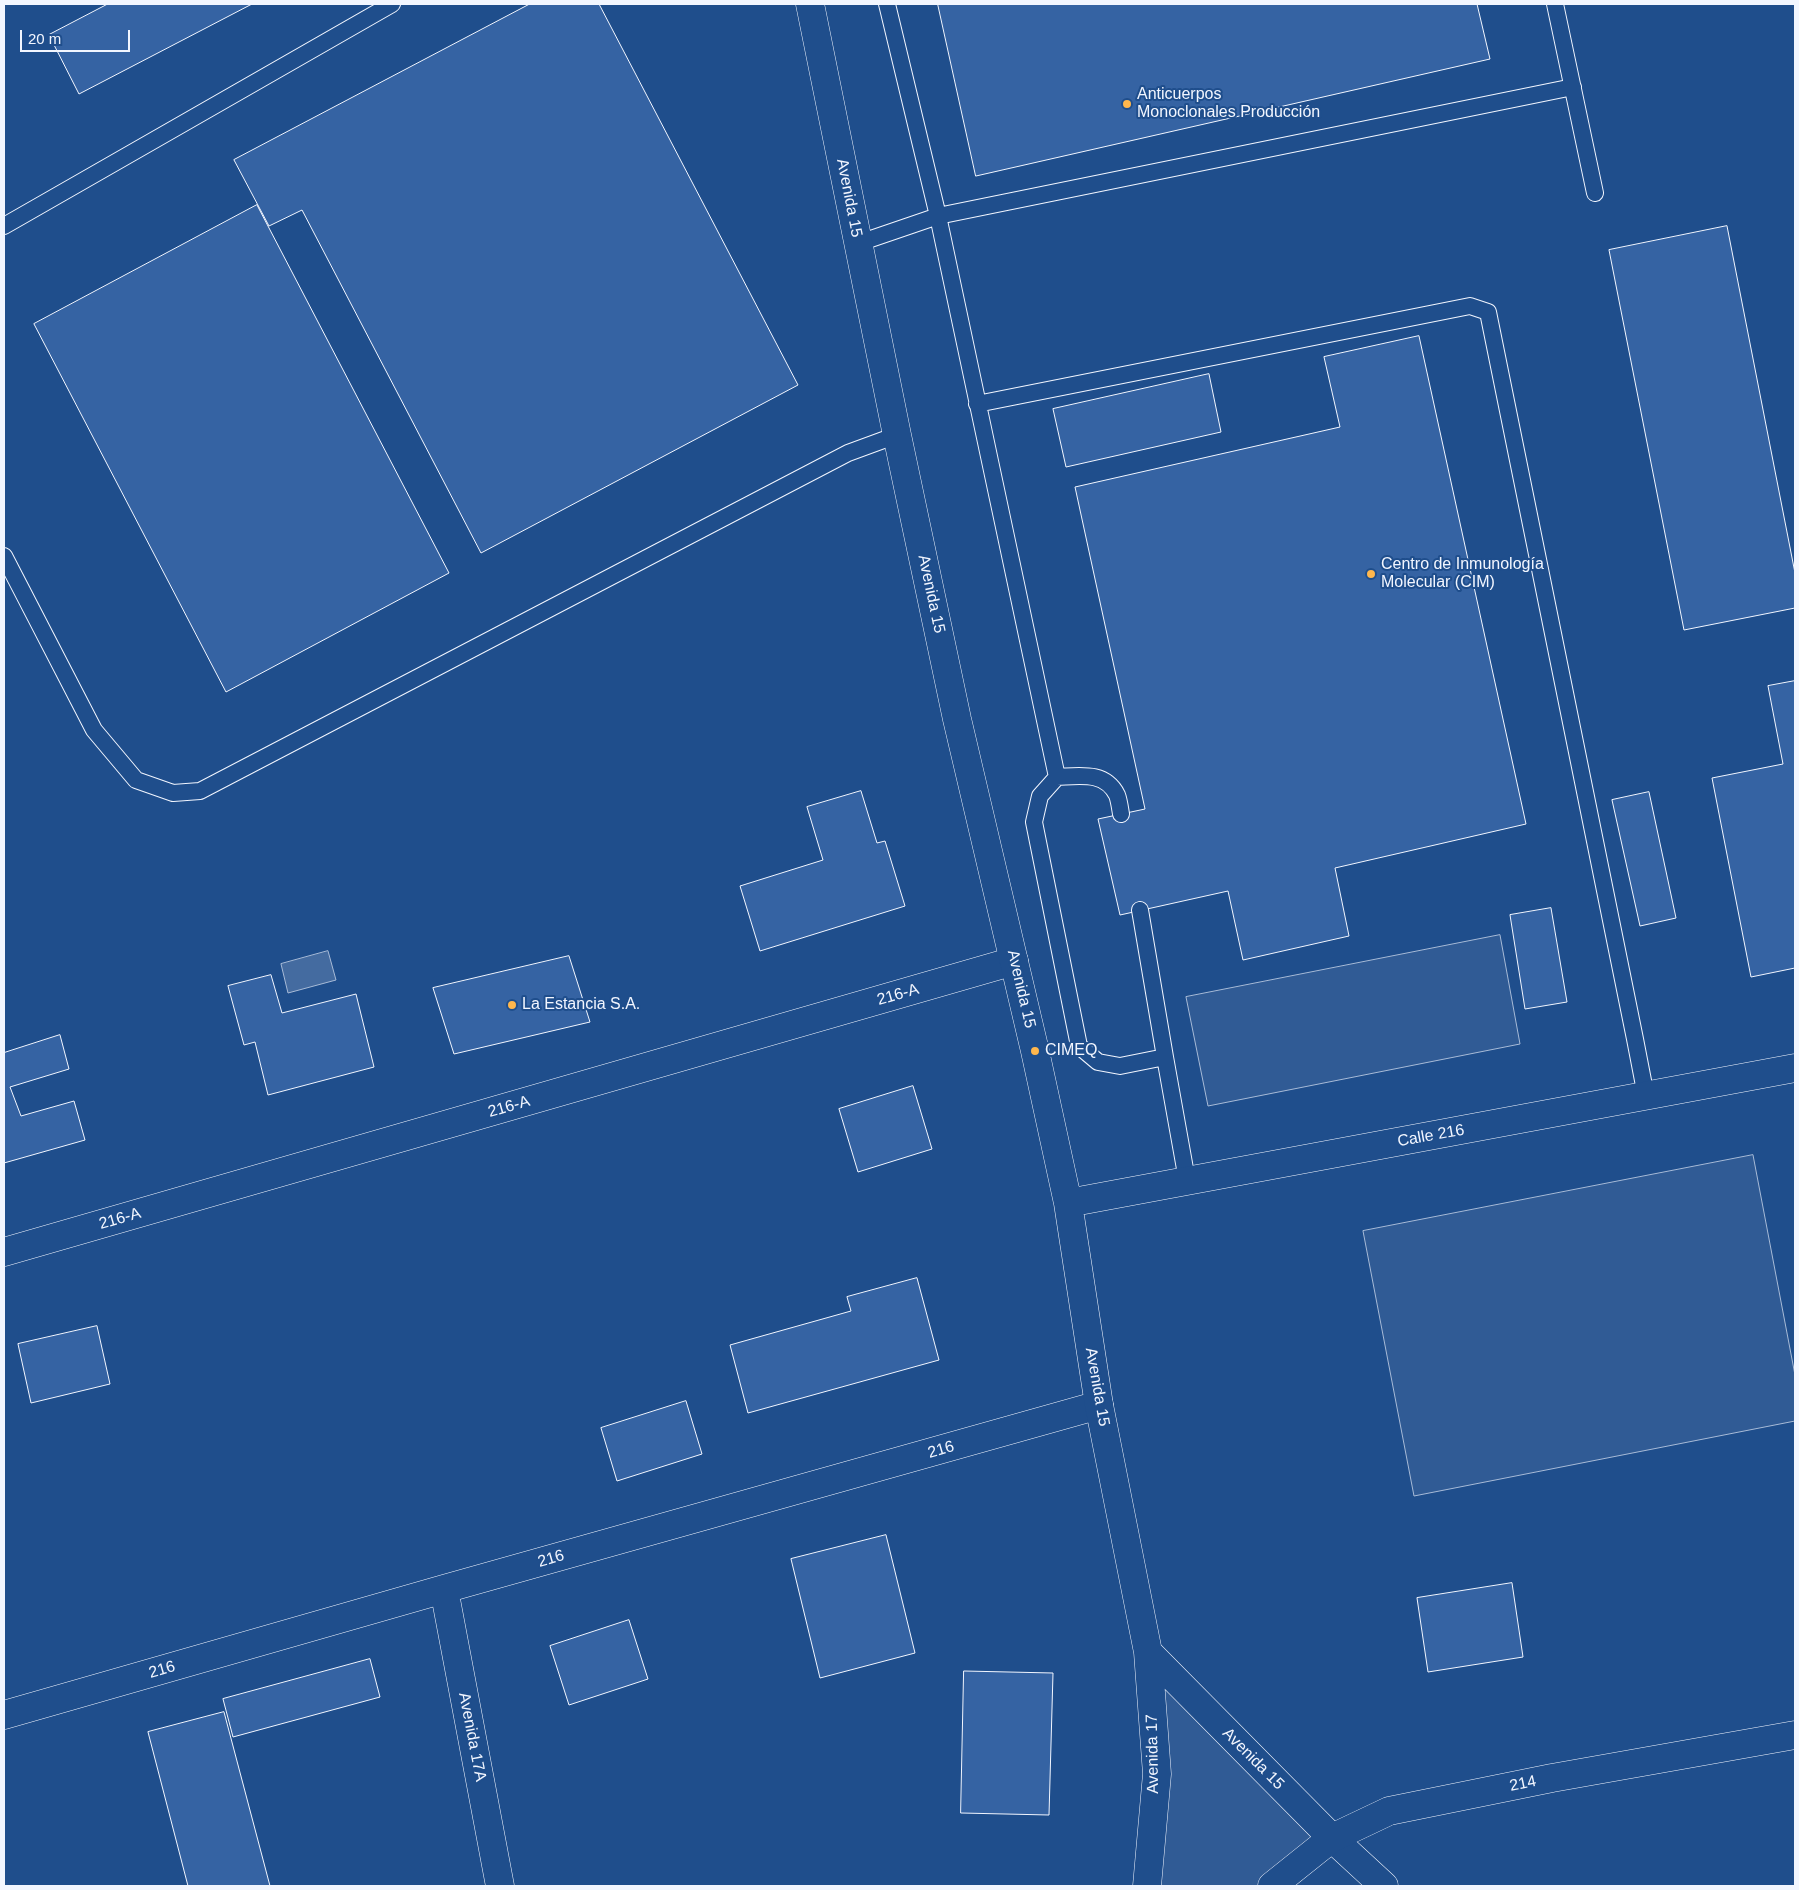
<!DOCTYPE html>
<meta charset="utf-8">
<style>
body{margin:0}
#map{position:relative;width:1799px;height:1890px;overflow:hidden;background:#1f4e8c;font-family:Arial,sans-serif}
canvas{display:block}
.frame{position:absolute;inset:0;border:5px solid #f2f6ff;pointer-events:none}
.scale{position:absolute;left:20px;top:30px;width:110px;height:22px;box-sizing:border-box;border:2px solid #f2f6ff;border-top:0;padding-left:6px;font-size:15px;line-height:18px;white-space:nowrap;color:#f2f6ff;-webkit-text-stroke:4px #1f4e8c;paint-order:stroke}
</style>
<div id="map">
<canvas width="1799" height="1890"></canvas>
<div class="frame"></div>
<div class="scale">20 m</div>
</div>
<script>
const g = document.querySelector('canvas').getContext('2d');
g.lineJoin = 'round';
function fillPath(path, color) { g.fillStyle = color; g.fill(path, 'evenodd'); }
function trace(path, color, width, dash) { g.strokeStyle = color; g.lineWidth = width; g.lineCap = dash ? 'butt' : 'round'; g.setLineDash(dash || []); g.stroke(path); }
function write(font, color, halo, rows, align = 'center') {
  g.font = font + ' Arial,sans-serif'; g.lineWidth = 4; g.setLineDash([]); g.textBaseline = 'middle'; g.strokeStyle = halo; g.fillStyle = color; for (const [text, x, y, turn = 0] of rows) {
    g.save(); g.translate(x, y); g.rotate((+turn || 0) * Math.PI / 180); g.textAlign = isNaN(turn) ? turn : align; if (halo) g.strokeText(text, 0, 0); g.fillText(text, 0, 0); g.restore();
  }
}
const built = new Path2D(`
 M1500,935L1520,1044L1208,1106L1186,997Z
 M1753,1155L1795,1375V1421L1414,1496L1363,1231Z
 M1148,1652L1332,1838L1272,1886H1147Z`);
fillPath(built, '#305b95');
trace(built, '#a8bbd7', 1);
const water = new Path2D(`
 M328,951L336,980L288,993L281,964Z`);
fillPath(water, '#446ba0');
trace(water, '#a8bbd7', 1);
const building = new Path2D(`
 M108,4H252L79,94L49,35Z
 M530,4H599L798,385L481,553L302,210L269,226L234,160Z
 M938,4H1477L1490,59L976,176Z
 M257,205L449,573L226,692L34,324Z
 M1727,226L1795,573V608L1684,630L1609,250Z
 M1419,336L1526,824L1335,868L1349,936L1243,960L1228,891L1120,915L1098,819L1145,809L1075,487L1340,427L1324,357Z
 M1209,374L1221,432L1066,467L1053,409Z
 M1795,681V968L1751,977L1712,778L1783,764L1768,686Z
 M861,791L877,843L885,841L905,906L760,951L740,886L823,860L807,807Z
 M1649,792L1676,918L1640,926L1612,800Z
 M1551,908L1567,1002L1525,1009L1510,915Z
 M569,956L590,1022L454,1054L433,988Z
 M271,975L282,1013L356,994L374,1067L268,1095L255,1042L244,1045L228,986Z
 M60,1035L69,1069L10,1087L21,1116L74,1101L85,1140L4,1163V1053Z
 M913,1086L932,1149L858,1172L839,1109Z
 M917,1278L939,1360L748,1413L730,1345L851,1311L847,1297Z
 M97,1326L110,1384L31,1403L18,1344Z
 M686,1401L702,1454L617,1481L601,1428Z
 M886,1535L915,1653L820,1678L791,1559Z
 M1512,1583L1523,1657L1428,1672L1417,1598Z
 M629,1620L648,1679L569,1705L550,1646Z
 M370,1659L380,1697L233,1737L223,1699Z
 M964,1671L1053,1673L1049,1815L961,1813Z
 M224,1712L270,1886H188L148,1732Z`);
fillPath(building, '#3563a3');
trace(building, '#f2f6ff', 1);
const service = new Path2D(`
 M887,4L938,216L1057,777
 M1555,4L1595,193
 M4,226L392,4
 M859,243L938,216L1573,87
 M977,404L1470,306L1488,312L1635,1039L1646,1096
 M4,556L94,730L136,780L173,793L200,791L848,453L897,435
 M1121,814C1120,808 1119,800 1117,795C1105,771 1080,776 1057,777L1040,796L1034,822L1079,1046L1098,1062L1120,1066L1165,1057L1140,910
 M1165,1057L1187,1180`);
const minor = new Path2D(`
 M4,1252L1014,961
 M444,1589L500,1886
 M4,1715L444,1589L1099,1405
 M1332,1838L1384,1886`);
const tertiary = new Path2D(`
 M810,4L897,435L957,719L1035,1051L1068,1203L1099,1405L1148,1652L1157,1774L1147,1886
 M1068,1203L1795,1068
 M1148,1652L1332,1838
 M1272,1886L1332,1838L1389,1811L1552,1778L1795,1735`);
trace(service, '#f2f6ff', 18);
trace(minor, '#f2f6ff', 29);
trace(tertiary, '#f2f6ff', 29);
trace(service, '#1f4e8c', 16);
trace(minor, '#1f4e8c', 28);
trace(tertiary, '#1f4e8c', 28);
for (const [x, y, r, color] of [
 [1127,104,5,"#ffb74d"],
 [1371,574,5,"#ffb74d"],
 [512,1005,5,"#ffb74d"],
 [1035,1051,5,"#ffb74d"]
]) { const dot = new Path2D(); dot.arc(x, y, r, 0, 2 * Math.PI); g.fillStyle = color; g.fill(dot); trace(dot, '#1f4e8c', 2); }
write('16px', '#f2f6ff', '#1f4e8c', [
 ["Anticuerpos",1137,95],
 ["Monoclonales Producción",1137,113],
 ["Centro de Inmunología",1381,565],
 ["Molecular (CIM)",1381,583],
 ["La Estancia S.A.",522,1005],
 ["CIMEQ",1045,1051]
], 'left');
write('16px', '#f2f6ff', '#1f4e8c', [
 ["Avenida 15",849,198,79],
 ["Avenida 15",931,594,78],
 ["Avenida 15",1021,989,77],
 ["216-A",898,995,-16],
 ["216-A",509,1107,-16],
 ["Calle 216",1431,1136,-10],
 ["216-A",120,1219,-16],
 ["Avenida 15",1097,1387,80],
 ["216",941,1450,-16],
 ["216",551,1559,-16],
 ["216",162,1670,-16],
 ["Avenida 17A",472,1737,79],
 ["Avenida 17",1153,1754,-91],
 ["Avenida 15",1253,1759,45],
 ["214",1523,1784,-12]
]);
</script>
